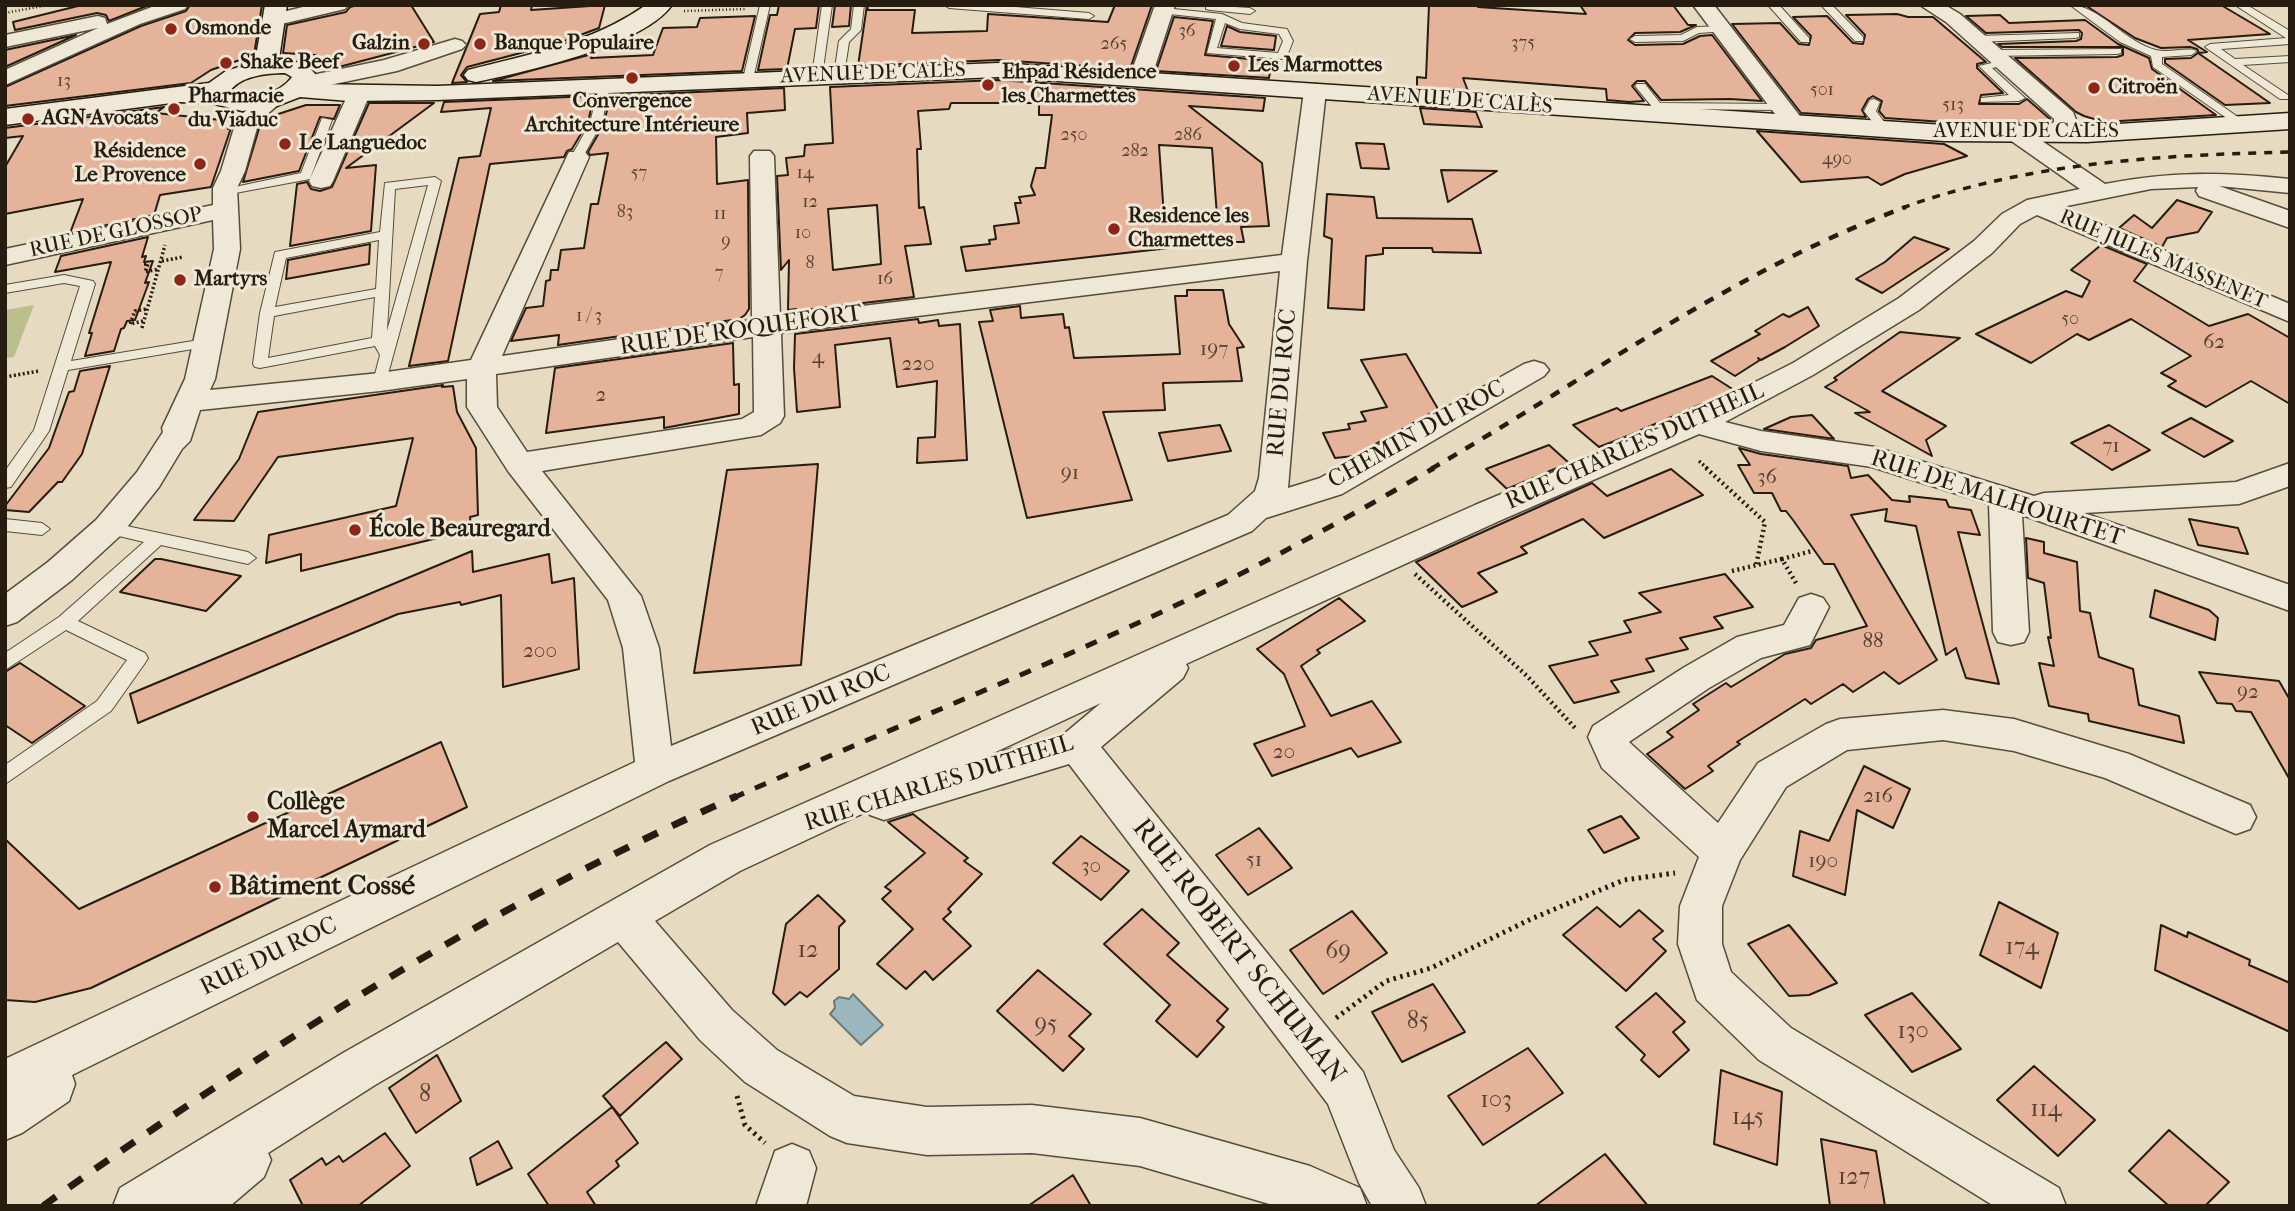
<!DOCTYPE html>
<meta charset="utf-8">
<style>
body{margin:0}
#map{position:relative;width:2295px;height:1211px;overflow:hidden;background:#e6dbc0;font-family:"IM FELL French Canon",serif}
canvas{display:block}
.frame{position:absolute;inset:0;border:7px solid #261c10;pointer-events:none}
</style>
<div id="map">
<canvas width="2295" height="1211"></canvas>
<div class="frame"></div>
</div>
<script>
const g = document.querySelector('canvas').getContext('2d');
g.lineJoin = 'round';
function fillPath(path, color) { g.fillStyle = color; g.fill(path, 'evenodd'); }
function trace(path, color, width, dash) { g.strokeStyle = color; g.lineWidth = width; g.lineCap = dash ? 'butt' : 'round'; g.setLineDash(dash || []); g.stroke(path); }
function write(font, color, halo, rows, align = 'center') {
  g.font = font + ' "IM FELL French Canon",serif'; g.lineWidth = 6; g.setLineDash([]); g.textBaseline = 'middle'; g.strokeStyle = halo; g.fillStyle = color; for (const [text, x, y, turn = 0] of rows) {
    g.save(); g.translate(x, y); g.rotate((+turn || 0) * Math.PI / 180); g.textAlign = isNaN(turn) ? turn : align; if (halo) g.strokeText(text, 0, 0); g.fillText(text, 0, 0); g.restore();
  }
}
fillPath(new Path2D(`
 M34,305L14,357L5,358V310Z`), '#bcbe8d');
const water = new Path2D(`
 M853,994L883,1025L861,1045L830,1014L835,1008L834,1001L839,997L849,999Z`);
fillPath(water, '#9cb8be');
trace(water, '#6d7a78', 2);
const building = new Path2D(`
 M82,5H149L109,21L106,15L97,13L15,30L13,22Z
 M190,5H262L254,55L211,70L191,83L5,106V87L141,26L186,11Z
 M358,5H411L434,42L335,68L333,63L315,55L283,53L287,25L346,12L350,7Z
 M501,5H532L531,10L605,5L599,28L559,43L467,67L461,75L467,82L452,83L480,14L499,12Z
 M779,5H819L816,28L795,29L787,69L758,70L770,15H777Z
 M835,5H851L849,26L832,27Z
 M867,5L868,10H915L912,33L987,31L988,14L1108,22L1115,5H1152L1130,69L998,60L858,66Z
 M1429,5H1478V7L1586,14L1580,5H1673L1688,25H1696L1680,32L1635,33L1628,40L1635,45L1683,44L1700,36L1712,35L1762,101L1730,99L1661,100L1645,81H1637L1632,86L1644,101L1629,102L1607,100L1606,89L1463,78L1468,91L1417,88V77L1426,78Z
 M2085,5H2221L2270,34L2188,40L2207,52L2199,53L2197,49L2190,47L2161,48L2135,38Z
 M1897,14L1908,17H1933L1986,62L1977,64V68L2003,93L1981,95L1979,104H2019L2027,99L2050,119L2047,123L1944,122L1885,118L1879,111L1882,101L1873,96L1868,99L1862,110L1866,117L1801,113L1732,24L1780,23L1799,44L1809,45L1811,36L1793,17L1827,16L1853,43L1863,44L1865,35L1846,15Z
 M2000,15L2009,23L2085,20L2118,44L2149,58L2152,69L2216,115L2104,122L2084,116L2076,112L2015,58L2117,57L2123,55V47H2002L1998,44L2076,41L2081,39L2082,33L2079,30L1986,33L1966,16Z
 M755,16L742,71L493,81L592,54L591,58L653,55L663,28L697,27L700,18Z
 M1174,17L1213,21L1205,55L1272,61L1269,78L1156,71Z
 M1227,26L1240,32L1276,36L1274,50L1221,46Z
 M76,35L5,67V50Z
 M2198,53L2270,103L2225,105L2165,63V59L2191,58Z
 M998,80L1265,98L1263,111L1189,106L1262,163L1269,226L1241,227L1244,242H1195L1196,245L966,271L961,247L990,244L989,240L996,239L994,226L1019,223L1015,203H1021L1019,197L1035,195L1031,186L1036,168H1045L1052,115H1039V103H951L949,109L918,111L921,149H917L919,208L924,207L931,244L905,246L914,297L796,311V309L788,310L789,260L781,270L777,176L788,175L786,158L804,156L805,145L833,143L830,87ZM1159,145L1212,148L1217,216L1164,217ZM877,205L881,264L833,270L828,209Z
 M784,88L785,110L747,113L748,133L716,137L717,184L748,180L749,309L745,315L739,319L558,345L559,335L511,341L526,308L543,306L546,281L550,280L551,270H558L561,250L584,248L591,204H598L608,153L590,155L588,152L604,124L610,96Z
 M594,96L588,122L572,149L567,151L564,157L490,164L448,361L409,366L459,158L480,156L491,108L441,112L444,102Z
 M369,103H434L346,168L376,165L371,231L290,246L297,184L307,182L311,189L320,191L332,187Z
 M306,105H340L334,119L320,117L299,171L243,182L261,122L266,118Z
 M164,107L156,113L230,121L228,129L231,128L211,187L160,195L154,215L70,233L83,199L5,214V167L23,136L5,138V128Z
 M1420,108L1476,112L1482,127L1424,124Z
 M1757,131L1944,144L1967,156L1905,174L1881,185L1868,177L1801,182Z
 M1356,143L1384,144L1389,169L1361,168Z
 M1441,170L1497,171L1448,202Z
 M1327,194L1374,197L1377,218L1472,219L1481,253L1433,252L1432,248H1383V254L1366,256L1364,310L1328,308L1332,239L1324,236Z
 M2177,200L2212,212L2198,232L2167,238L2162,247L2119,228L2134,215L2152,228Z
 M148,237L142,257L146,256L144,262L153,261L145,283L149,282L135,320L127,321L124,328L121,329L114,351L85,356L92,333H89L111,262L55,272L61,256Z
 M1914,237L1949,249L1882,293L1856,279L1885,262Z
 M370,244L369,264L286,279L288,260Z
 M2101,245L2147,264L2134,281L2209,326L2248,314L2290,338V404L2251,381L2206,407L2168,386L2176,381L2161,373L2191,356L2131,319L2089,340L2077,334L2031,363L1976,334L2066,291L2082,297L2090,281L2071,270Z
 M1187,290H1223L1229,324L1244,347L1237,348L1242,381L1163,383L1165,410L1103,412L1132,500L1027,518L979,322L993,321L990,310L1020,306L1021,318L1063,314L1065,328L1069,327L1074,358L1180,354L1175,296H1187Z
 M1808,307L1819,326L1785,347L1761,360L1758,358L1760,360L1735,376L1711,361L1760,334L1755,331L1783,314L1789,317Z
 M918,319L919,323L938,320L939,326L960,324L967,460L917,463L918,438L935,437L937,381L897,387L890,338L835,345L840,407L797,412L794,368L795,334Z
 M1900,332L1960,338L1882,391L1946,426L1926,440L1932,456L1855,413L1870,412L1825,387L1837,380L1834,378Z
 M733,343L734,385L739,384V414L664,428V417L546,433L555,368Z
 M1406,354L1438,409L1354,456L1335,458L1323,433L1350,429L1348,424L1366,421L1361,412L1387,407L1361,360Z
 M110,366L82,454L62,482H58L29,512L5,510V506L49,448L69,392L74,391L80,371Z
 M1712,376L1734,390L1625,437L1599,447L1573,425L1617,408L1621,411Z
 M443,385L442,387L453,386L457,412L476,448L478,515L470,517L471,530L301,571V554L266,563L269,535L396,506L413,438L278,457L234,521L194,520L239,459L258,412Z
 M1812,415L1834,439L1764,429L1791,417Z
 M2191,418L2233,441L2204,457L2162,433Z
 M1220,425L1231,451L1168,461L1159,433Z
 M2109,425L2150,450L2112,470L2071,443Z
 M1549,445L1569,463L1507,489L1486,469Z
 M1739,448L1761,454L1848,466L1851,478L1868,475L1892,500L1910,502L1909,496L1946,500L1949,507L1971,510L1980,535L1958,532L1999,684L1966,678L1956,648L1946,655L1916,526L1885,521L1887,509L1851,515L1937,660L1899,684L1884,672L1853,692L1843,684L1811,704L1805,699L1737,742L1740,744L1708,766L1713,771L1685,789L1647,754L1673,737L1667,732L1699,710L1693,704L1726,683L1731,687L1785,654L1811,648L1816,640L1867,626L1834,564H1824L1793,520L1786,511H1781L1772,493H1754L1738,465H1750Z
 M818,464L801,665L694,673L727,470Z
 M1671,469L1703,495L1604,538L1583,519L1521,547L1527,553L1478,573L1497,592L1462,607L1416,562L1592,483L1607,496Z
 M2189,519L2238,528L2248,554L2198,545Z
 M2026,538L2044,542V553L2077,562L2080,611L2090,613L2099,657L2133,669L2139,705L2179,716L2184,743L2089,721L2088,714L2049,706L2039,663L2054,666L2048,637L2051,638L2044,583L2028,578Z
 M472,551L473,572L549,554L552,583L574,578L579,669L503,687L501,595L461,605L460,602L398,614L138,723L130,694Z
 M155,559H161L241,576L206,611L120,592Z
 M1725,574L1753,607L1714,617L1723,628L1680,638L1688,649L1646,659L1654,671L1611,681L1619,692L1574,703L1549,666L1598,655L1589,642L1631,632L1624,621L1661,612L1639,593Z
 M2155,590L2209,610L2218,618L2215,640L2150,617Z
 M1339,598L1365,621L1317,650L1320,653L1301,666L1331,716L1372,701L1401,742L1358,757L1351,748L1272,776L1254,744L1305,726L1284,674L1257,649Z
 M20,663L85,706L32,743L5,725V672Z
 M2199,672L2279,681L2290,700V780L2251,712L2236,711L2232,704L2217,703Z
 M441,742L467,807L91,988L35,1002L5,1000V839L79,909Z
 M1864,766L1910,789L1893,828L1857,810L1845,895L1793,876L1800,831L1829,841Z
 M913,814L968,858L964,861L982,874L948,909L951,912L943,919L971,946L933,980L925,971L906,989L877,964L913,929L882,899L891,891L885,887L925,853L888,822Z
 M1621,816L1639,838L1604,853L1588,830Z
 M1259,828L1292,868L1248,895L1216,855Z
 M1081,836L1129,871L1101,900L1053,863Z
 M818,895L845,921L839,927V969L807,997L800,992L785,1005L773,993L786,924Z
 M1999,902L2058,933L2041,988L1980,955Z
 M1597,907L1620,927L1639,910L1663,931L1653,939L1666,951L1626,991L1563,935Z
 M1142,909L1179,943L1167,955L1228,1009L1217,1021L1224,1027L1197,1057L1156,1021L1170,1005L1104,944Z
 M1352,911L1387,953L1323,994L1290,950Z
 M1789,925L1837,983L1809,995L1789,996L1748,944Z
 M2161,925L2187,937L2188,932L2250,960L2249,965L2290,983V1032L2155,970Z
 M1038,970L1091,1014L1069,1036L1084,1049L1063,1071L997,1011Z
 M1433,984L1465,1032L1402,1062L1372,1012Z
 M1656,993L1685,1022L1673,1032L1689,1050L1659,1077L1641,1060L1645,1055L1616,1027Z
 M1912,993L1961,1049L1912,1072L1865,1015Z
 M666,1042L682,1059L620,1116L603,1096Z
 M1528,1048L1563,1093L1483,1145L1448,1096Z
 M437,1055L461,1101L416,1133L389,1088Z
 M2034,1066L2095,1120L2058,1156L1997,1100Z
 M1721,1070L1782,1092L1777,1165L1714,1144Z
 M612,1107L638,1143L616,1161L619,1166L587,1192L596,1206H549L528,1174Z
 M2169,1130L2229,1182L2205,1206H2169L2129,1171Z
 M385,1133L410,1166L358,1206H303L290,1180L322,1158L326,1165L339,1156L343,1162Z
 M1821,1139L1876,1151L1885,1206H1830Z
 M498,1141L512,1168L477,1185L470,1158Z
 M1605,1154L1648,1206H1535Z
 M1073,1175L1091,1206H1028Z`);
fillPath(building, '#e5b29a');
trace(building, '#261c10', 2);
const lane = new Path2D(`
 M760,5H770L753,79L748,82L743,79Z
 M822,5H832L822,76L817,79L812,76Z
 M854,5H864L861,30L849,42L844,75L839,78L834,75L839,41L851,29Z
 M944,5H991L1089,13L1094,16L1089,19L949,8Z
 M1206,5L1250,8L1255,11L1250,14L1210,10L1206,9Z
 M1768,5H1779L1809,38V42H1801Z
 M1821,5H1832L1863,37V41H1855Z
 M2070,5C2099,5 2126,43 2156,50C2168,53 2182,48 2195,50L2196,52L2191,55L2162,57V64L2248,124L2238,126L2153,67L2151,56L2120,42Z
 M2235,5H2247L2290,31V44L2221,49L2235,59L2290,56V62L2243,65L2288,95V99H2280L2205,47L2210,44L2286,38Z
 M1164,8L1222,14L1242,23L1287,29L1293,41L1287,56L1282,59L1207,53L1216,19L1160,13V9ZM1225,23L1240,29L1279,34L1283,41L1278,53L1217,48Z
 M1722,26L1727,29L1726,31L1699,33L1683,41L1635,42L1630,39L1635,36L1681,35L1697,27Z
 M2079,33V37L2075,38L1976,42L1971,39L1976,36Z
 M2121,49V53L2117,54L1992,56L1987,53L1992,50Z
 M2004,60L2009,63L2008,65L1992,68L2025,98L2019,101L1981,102V98L2009,95L1979,66Z
 M1637,84H1645L1660,103L1782,104L1788,107L1782,110L1657,109L1653,108L1635,86Z
 M599,86L609,88L602,123L581,160H573L571,157L590,123Z
 M1874,99L1880,102L1876,111L1891,131L1889,133H1881L1864,111L1870,100Z
 M322,118L332,120L310,179L230,194V188L301,173Z
 M435,177L441,181L385,385L380,387L373,382L380,355L375,346L260,368L255,367L253,364L260,313L275,252L380,232L385,183ZM428,185L387,331L395,189ZM379,240L376,289L275,307L286,258ZM375,297L372,338L268,358L274,316Z
 M64,275L93,281L95,284L71,361L193,341L200,345L193,349L68,370L49,431L11,487L5,488V471L34,430L80,286L64,283L5,293V285Z
 M5,519L42,523L50,529L42,535L5,531Z
 M108,522L248,552L256,558L248,564L161,545L78,621L145,653L148,658L145,663L111,711L5,784V765L97,701L127,660L66,630L5,670V653L59,617L144,542L102,532L100,528Z`);
const street = new Path2D(`
 M157,5H188L185,9L140,24L5,85V70L98,28L5,47V35L98,16L105,18L107,24Z
 M311,5H348L345,9L273,26L266,24L263,20L266,16Z
 M1155,5H1175L1151,79L1148,84H1132L1129,79Z
 M1693,5H1714L1803,120L1807,125L1803,130H1787Z
 M1920,5H1945L1960,14L2073,112L2078,125C2070,136 2055,141 2043,138L2039,133L2054,122V119L1946,22Z
 M455,39L462,41L466,45L462,49L397,71L301,91L293,89L290,84L293,79L384,60Z
 M1315,84L1323,86L1326,91L1307,261L1288,488L1320,478L1524,364L1534,361L1544,364L1549,370L1544,376L1342,494L1266,518L1252,531L669,781L72,1075L75,1084L69,1101L22,1133L5,1140V1059L635,762L623,648L608,600L508,471L467,407V379L380,391L200,410L190,441L182,449L159,487L120,536L72,580L17,622L5,626V594L48,562L96,520L137,472L163,432L162,428L185,379L214,249L213,220L5,265V249L213,205V188L221,171L237,118L266,94H282L285,99L259,121L245,171L237,188L240,249L215,379L210,390L380,373L471,360L569,152H585L589,157L502,356L752,320L750,156L754,151H770L774,156L780,316L1282,255L1304,91L1307,86ZM1280,271L1259,478L1255,491L1228,515L671,746L659,648L641,596L542,471L761,435L780,423L784,416L781,333ZM753,337L754,412L742,419L527,452L497,407L496,374Z
 M359,87L367,89L370,94L333,181L330,186L321,188L312,186L309,181L348,94L351,89Z
 M2018,128L2026,130L2105,184C2171,171 2223,172 2290,179V193L2219,186L2290,211V228L2199,196L2196,191L2198,187L2151,189L2062,207L2290,304V322L2037,215L2020,224L1992,253L1919,310L1813,375L1725,422L1761,431L1875,447L2034,496L2044,493L2236,482L2290,463V486L2239,504L2084,513L2290,585V611L2022,515L2029,632L2024,642L2011,645L1998,642L1993,632L1989,504L1872,467L1761,451L1699,434L1499,521L1186,664L1188,668L1183,678L1101,747L1363,1072L1394,1150L1419,1188L1426,1206H1372L1359,1183L1328,1104L1069,764L884,820L870,815L868,811L740,871L655,921L732,1010L777,1050L854,1096L927,1107L1032,1105L1140,1118L1310,1166L1360,1188L1367,1206H1276L1140,1166L1032,1153L927,1155L847,1143L830,1136L745,1082L700,1040L618,942L375,1085L268,1153L271,1160L264,1177L230,1206H113L120,1188L343,1053L710,845L1475,505L1688,416L1793,363L1899,298L1974,241L2002,214L2027,200L2080,189L2010,140L2006,135L2010,130ZM1101,703L1064,734L987,756Z
 M1811,594L1823,598L1829,607L1810,645L1761,658L1709,688L1629,742L1718,823L1758,763L1826,724L1840,719L1943,710L2014,719L2129,754L2250,805L2256,817L2250,829L2236,834L2105,778L2014,751L1943,740L1847,750L1786,787L1740,860L1722,906V944L1731,972L1791,1028L2059,1188L2066,1206H1994L1759,1060L1697,1000L1678,944L1680,906L1699,857L1602,768L1588,737L1593,726L1683,668L1737,637L1784,625L1799,598Z
 M792,1144L809,1151L816,1168L806,1206H756L775,1151Z`);
const secondary = new Path2D(`
 M265,5H287L279,59L306,64L317,76L313,84L437,86L998,63L1944,125L2087,126L2290,113V129L2087,142L1944,141L998,77L437,100L349,101L300,97L274,107L242,111L211,103L179,102L5,125V109L209,83L226,71L255,62ZM285,73L292,77C280,94 249,102 229,93C238,76 267,73 285,73Z
 M646,5H672C643,46 524,72 476,82L468,80L464,75L468,70C530,54 592,43 646,5Z`);
trace(lane, '#564c3c', 2);
trace(street, '#564c3c', 3);
trace(secondary, '#261c10', 3);
trace(new Path2D(`
 M684,11L746,9
 M5,13L48,5`), '#261c10', 2.5, [1, 2.5]);
trace(new Path2D(`
 M162,261L183,257
 M144,264H148L145,272L159,269
 M143,321L130,324L135,311L147,309
 M142,328L165,245
 M5,377L39,371
 M1699,461L1708,469`), '#261c10', 3.5, [2, 2.5]);
trace(new Path2D(`
 M1706,468L1765,522L1756,566
 M1732,571L1782,559
 M1415,574L1527,676L1575,728
 M1796,583L1782,559L1812,551`), '#261c10', 4.5, [2, 3.5]);
trace(new Path2D(`
 M1336,1018L1386,981L1431,968L1531,919L1624,880L1675,873
 M737,1096L745,1125L765,1143`), '#261c10', 5, [2.5, 4.5]);
fillPath(lane, '#efe8d6');
fillPath(street, '#efe8d6');
fillPath(secondary, '#efe8d6');
trace(new Path2D(`
 M1902,208C2026,163 2159,155 2290,152`), '#261c10', 3.5, [8, 8]);
trace(new Path2D(`
 M1431,469C1587,379 1736,269 1906,207`), '#261c10', 4.5, [10, 10]);
trace(new Path2D(`
 M733,798C891,728 1053,665 1210,589C1286,552 1361,510 1434,468`), '#261c10', 5, [12, 12]);
trace(new Path2D(`
 M43,1206C262,1049 490,906 737,796`), '#261c10', 7, [16, 16]);
for (const [x, y, r, color] of [
 [171,29,7,"#8f2418"],
 [424,44,7,"#8f2418"],
 [480,44,7,"#8f2418"],
 [226,63,7,"#8f2418"],
 [1234,66,7,"#8f2418"],
 [632,78,7,"#8f2418"],
 [988,85,7,"#8f2418"],
 [2094,88,7,"#8f2418"],
 [174,109,7,"#8f2418"],
 [28,119,7,"#8f2418"],
 [285,144,7,"#8f2418"],
 [200,164,7,"#8f2418"],
 [1114,229,7,"#8f2418"],
 [180,280,7,"#8f2418"],
 [355,530,7,"#8f2418"],
 [253,817,7,"#8f2418"],
 [215,887,7,"#8f2418"]
]) { const dot = new Path2D(); dot.arc(x, y, r, 0, 2 * Math.PI); g.fillStyle = color; g.fill(dot); trace(dot, '#efe8d6', 2.5); }
write('18px', '#564232', null, [
 ["36",1187,32],
 ["375",1523,44],
 ["265",1114,45],
 ["13",64,82],
 ["501",1822,91],
 ["513",1953,106],
 ["250",1074,136],
 ["286",1188,136],
 ["282",1135,152],
 ["490",1837,160],
 ["57",639,174],
 ["14",805,174],
 ["12",810,203],
 ["83",625,213],
 ["11",720,215],
 ["10",803,234],
 ["9",726,242],
 ["8",810,264],
 ["7",719,274],
 ["16",885,280],
 ["1 / 3",589,317],
 ["50",2070,320]
]);
write('bold 21px', '#261c10', '#efe8d6', [
 ["Osmonde",185,29],
 ["Galzin",410,44,"right"],
 ["Banque Populaire",494,44],
 ["Shake Beef",240,63],
 ["Les Marmottes",1248,66],
 ["Ehpad Résidence",1002,73],
 ["les Charmettes",1002,97],
 ["Citroën",2108,88],
 ["Pharmacie",188,97],
 ["du Viaduc",188,121],
 ["Convergence",632,102,"center"],
 ["Architecture Intérieure",632,126,"center"],
 ["AGN Avocats",42,119],
 ["Le Languedoc",299,144],
 ["Résidence",186,152,"right"],
 ["Le Provence",186,176,"right"],
 ["Residence les",1128,217],
 ["Charmettes",1128,241],
 ["Martyrs",194,280]
], 'left');
write('21px', '#261c10', '#efe8d6', [
 ["AVENUE DE CALÈS",873,74,-2],
 ["AVENUE DE CALÈS",1460,101,4],
 ["AVENUE DE CALÈS",2026,132],
 ["RUE DE GLOSSOP",116,233,-12],
 ["RUE JULES MASSENET",2163,260,23]
]);
write('21px', '#564232', null, [
 ["62",2214,343],
 ["197",1214,350],
 ["4",818,358],
 ["220",918,365],
 ["2",601,396],
 ["71",2111,447],
 ["91",1070,474],
 ["36",1767,478],
 ["88",1873,642],
 ["200",540,652],
 ["92",2248,693],
 ["20",1284,753],
 ["216",1878,797],
 ["51",1254,861],
 ["190",1823,862],
 ["30",1091,867]
]);
write('24px', '#261c10', '#efe8d6', [
 ["RUE DE ROQUEFORT",741,331,-8],
 ["RUE DU ROC",1283,383,-85],
 ["CHEMIN DU ROC",1417,435,-29],
 ["RUE CHARLES DUTHEIL",1635,447,-24],
 ["RUE DE MALHOURTET",1997,499,18],
 ["RUE DU ROC",821,701,-23],
 ["RUE CHARLES DUTHEIL",939,784,-17],
 ["RUE DU ROC",269,957,-26]
]);
write('bold 24px', '#261c10', '#efe8d6', [
 ["École Beauregard",369,530],
 ["Collège",267,803],
 ["Marcel Aymard",267,831]
], 'left');
write('24px', '#564232', null, [
 ["174",2022,948],
 ["12",808,951],
 ["69",1338,952],
 ["85",1418,1022],
 ["95",1046,1025],
 ["130",1913,1032],
 ["8",425,1095],
 ["103",1496,1101],
 ["114",2046,1110],
 ["145",1748,1118],
 ["127",1854,1178]
]);
write('bold 28px', '#261c10', '#efe8d6', [
 ["Bâtiment Cossé",229,887]
], 'left');
write('28px', '#261c10', '#efe8d6', [
 ["RUE ROBERT SCHUMAN",1238,952,52]
]);
</script>
